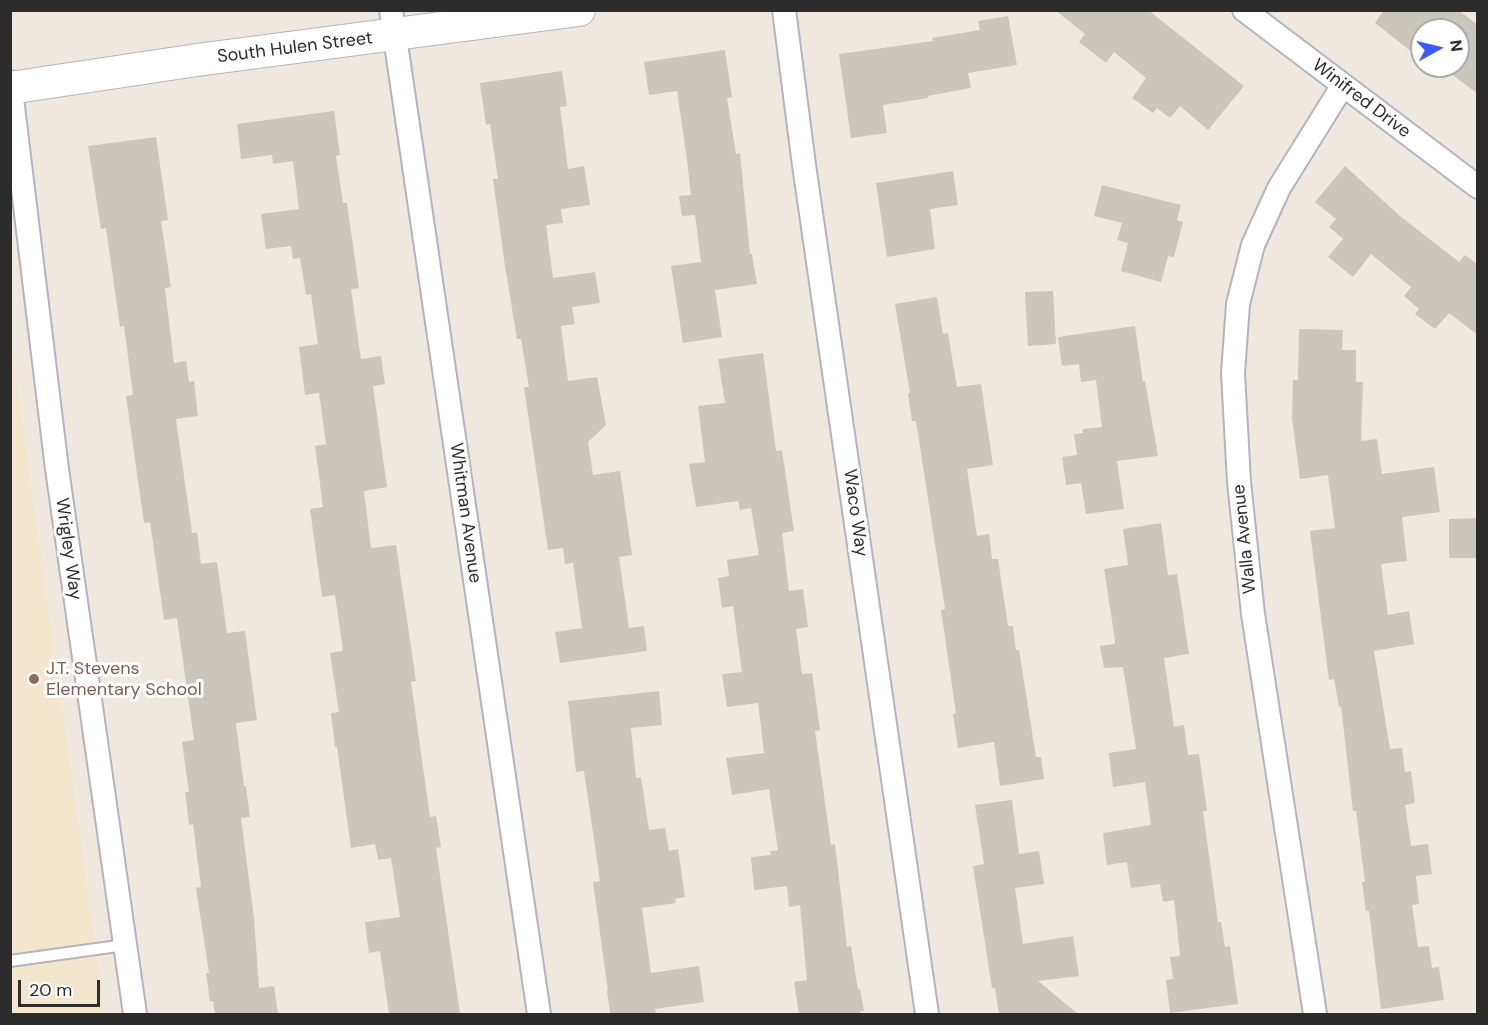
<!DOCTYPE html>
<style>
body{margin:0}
#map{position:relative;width:1488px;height:1025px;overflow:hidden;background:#efe8de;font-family:"DM Sans",sans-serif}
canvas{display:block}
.frame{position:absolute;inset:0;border:12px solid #2c2c2c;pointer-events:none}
.north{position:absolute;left:1410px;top:18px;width:60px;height:60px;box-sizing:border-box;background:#fff;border:2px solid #ababab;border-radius:50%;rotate:82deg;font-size:16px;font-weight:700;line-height:24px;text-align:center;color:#2c2c2c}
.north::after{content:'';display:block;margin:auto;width:21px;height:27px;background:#3b59ff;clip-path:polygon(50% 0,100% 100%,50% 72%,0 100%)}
.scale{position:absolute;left:18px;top:980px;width:82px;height:27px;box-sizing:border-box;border:3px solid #2c2c2c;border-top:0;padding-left:8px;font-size:18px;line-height:21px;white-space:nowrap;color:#2c2c2c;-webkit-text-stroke:4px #fff;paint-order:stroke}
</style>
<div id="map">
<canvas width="1488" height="1025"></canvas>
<div class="frame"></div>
<div class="north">N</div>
<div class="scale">20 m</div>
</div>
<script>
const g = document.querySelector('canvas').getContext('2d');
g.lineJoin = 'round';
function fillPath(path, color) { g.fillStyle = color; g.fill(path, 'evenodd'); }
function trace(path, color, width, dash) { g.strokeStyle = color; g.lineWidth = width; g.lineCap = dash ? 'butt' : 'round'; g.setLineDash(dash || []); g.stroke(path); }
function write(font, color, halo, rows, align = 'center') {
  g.font = font + ' "DM Sans",sans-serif'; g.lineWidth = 6; g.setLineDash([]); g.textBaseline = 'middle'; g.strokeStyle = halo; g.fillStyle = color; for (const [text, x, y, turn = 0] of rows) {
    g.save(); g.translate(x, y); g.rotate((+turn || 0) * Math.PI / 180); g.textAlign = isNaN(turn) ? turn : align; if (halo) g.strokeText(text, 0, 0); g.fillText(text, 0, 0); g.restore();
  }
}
fillPath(new Path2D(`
 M11,344L105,1014H11Z`), '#f2e7cc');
fillPath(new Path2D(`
 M1055,10H1148L1244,86L1208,130L1180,106L1170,118L1157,108L1153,113L1132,98L1146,78L1114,52L1106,63L1079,42L1085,34Z
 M1384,10H1458L1478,25V94L1442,67L1438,72L1430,66H1458V30H1422V60L1375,23Z
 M1008,16L1017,65L968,73L971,88L928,96V98L883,105L887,133L851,138L839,54L933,41L932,38L980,30L978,21Z
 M725,50L732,97L727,98L736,154L740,153L750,254H752L757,284L715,290L722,337L683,343L671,266L701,262L695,215L682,216L679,196L691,195L687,160L677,91L649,95L644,62Z
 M562,71L567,106L560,107L568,169L584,166L590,205L561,209L563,223L546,225L553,278L595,272L600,303L572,307L575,324L561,326L568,381L597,377L606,425L588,442L593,475L620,471L632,555L619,557L629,628L644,626L647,651L560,663L555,632L582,628L573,563L565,564L563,548L548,550L524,387H529L521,339H517L505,266L493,179H498L490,124L486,125L480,83Z
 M334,111L340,155L336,156L343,203H347L359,288L351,289L361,359L381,356L385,384L373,386L387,487L364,491L371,548L396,545L416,681L411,682L430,817L436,816L441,847L436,848L460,1014H389L380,951L369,953L365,922L400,917L391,858L378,860L375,844L351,848L337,747H335L331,713L339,712L330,653L343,651L335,595L322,597L310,509L323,507L315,446L326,444L319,393L305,395L299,347L318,344L311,294L306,295L300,258L293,259L291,246L266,249L261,214L299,209L293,161L273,164L272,155L241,159L237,124Z
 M156,137L168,220L161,221L171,287L165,288L174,363L186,361L189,382L194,381L198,416L176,419L192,533L197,532L201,564L217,562L227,633L245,631L257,720L236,723L244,786H246L250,817L241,818L254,918L259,988L274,986L278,1014H215L213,1001H210L206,973H209L196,888L201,887L193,824L189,825L185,792H189L182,742L194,740L177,618L164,620L150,522L144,523L126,396L133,395L124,326L120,327L106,228L101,229L88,146Z
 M1345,166L1400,216L1459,262L1465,255L1478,265V335L1449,313L1435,329L1415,314L1419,309L1404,296L1411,287L1371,254L1353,277L1328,257L1343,239L1329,227L1336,219L1315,202Z
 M953,171L958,205L930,209L935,249L887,257L876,183Z
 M1102,185L1181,205L1177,220L1183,222L1174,257L1168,256L1161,282L1121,271L1128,243L1117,240L1122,223L1094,216Z
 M1053,291L1056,344L1028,346L1025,292Z
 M937,297L943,334L948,333L957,387L981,384L993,465L967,469L977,536L989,534L992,559H998L1008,626H1013L1016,650H1019L1036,757H1041L1044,779L1000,786L994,742L958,748L953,714L956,713L941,610L945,609L916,421H912L908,394L910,393L895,304Z
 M1135,326L1143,382L1145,381L1158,456L1117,461L1124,509L1086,514L1081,483L1066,485L1062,457L1077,455L1074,434L1083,433V429L1102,427L1096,380L1081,382L1079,364L1062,366L1058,337Z
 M1299,329L1343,330L1342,350H1356V382H1363L1361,441L1377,439L1382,474L1434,467L1440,512L1402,517L1407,561L1381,564L1388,615L1409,611L1414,644L1374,651L1390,749L1402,748L1405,772L1411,771L1415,803L1405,805L1411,846L1428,844L1432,874L1416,876L1419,904L1412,905L1418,947L1429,946L1432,968L1439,967L1444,1000L1381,1009L1369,911H1366L1362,882H1365L1356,811H1353L1341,706L1339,707L1334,679L1329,680L1310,531L1335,528L1328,475L1300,479L1292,418L1293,380H1298Z
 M763,353L776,451L782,450L794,531L782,533L789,591L803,589L808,627L796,629L802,674L812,673L820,730L815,731L831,845L835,844L847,947L851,946L858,990L860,989L864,1011H860L861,1014H799L794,982L807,980L800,905L789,907L787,886L754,890L751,857L771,855L770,851L778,850L769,789L732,795L726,758L764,753L758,703L727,707L722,674L742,672L733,606L722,608L718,578L729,576L727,560L759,555L751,508L740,510L738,501L696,507L689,464L705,462L698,406L725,403L718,359Z
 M1478,518V558H1449V519Z
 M1161,523L1168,575L1177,574L1189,654L1164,658L1174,727L1184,725L1188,755L1199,754L1207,811H1203L1218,922H1221L1225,947L1230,946L1238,1004L1170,1013L1166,980L1173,979L1170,957L1180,956L1174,900L1163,902L1160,884L1131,888L1127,862L1107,865L1103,833L1151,825L1145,782L1113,787L1109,753L1136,749L1123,667L1104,668L1100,646L1115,644V640L1104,569L1128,565L1123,529Z
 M659,691L662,725L631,728L636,778L641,777L649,830L665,828L669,851L678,849L685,897L675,899L676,903L642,908L651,973L699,966L704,1002L655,1009L656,1014H610L607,991H608L593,882L600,881L584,771L576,772L568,701Z
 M1012,800L1019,854L1039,851L1044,884L1015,888L1023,944L1073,936L1079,976L1038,981L1078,1014H999L995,988H992L973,866L984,864L975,805Z`), '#cac6bc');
const service = new Path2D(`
 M10,961L125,945`);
const minor = new Path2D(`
 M391,10L539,1014
 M784,10L804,165L927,1014
 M1244,10L1478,187
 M10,82L57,469L135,1014
 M1315,1014L1253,614L1239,482L1233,373L1238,304L1253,245L1279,188L1343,85`);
const secondary = new Path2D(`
 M10,88L197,60L579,10`);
trace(service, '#b2b4c1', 14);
trace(minor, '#b2b4c1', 26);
trace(secondary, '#b2b4c1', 34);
trace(service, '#fff', 10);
trace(minor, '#fff', 22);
trace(secondary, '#fff', 32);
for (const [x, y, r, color] of [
 [34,679,6,"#8d6e63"]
]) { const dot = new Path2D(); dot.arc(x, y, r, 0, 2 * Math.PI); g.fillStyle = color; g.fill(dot); trace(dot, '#fff', 2); }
write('18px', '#2c2c2c', '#fff', [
 ["South Hulen Street",295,48,-7],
 ["Winifred Drive",1361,99,37],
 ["Whitman Avenue",465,513,82],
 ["Waco Way",855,513,82],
 ["Walla Avenue",1245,539,-96],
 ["Wrigley Way",68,549,82]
]);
write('18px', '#785e54', '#fff', [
 ["J.T. Stevens",46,669],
 ["Elementary School",46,690]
], 'left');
</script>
